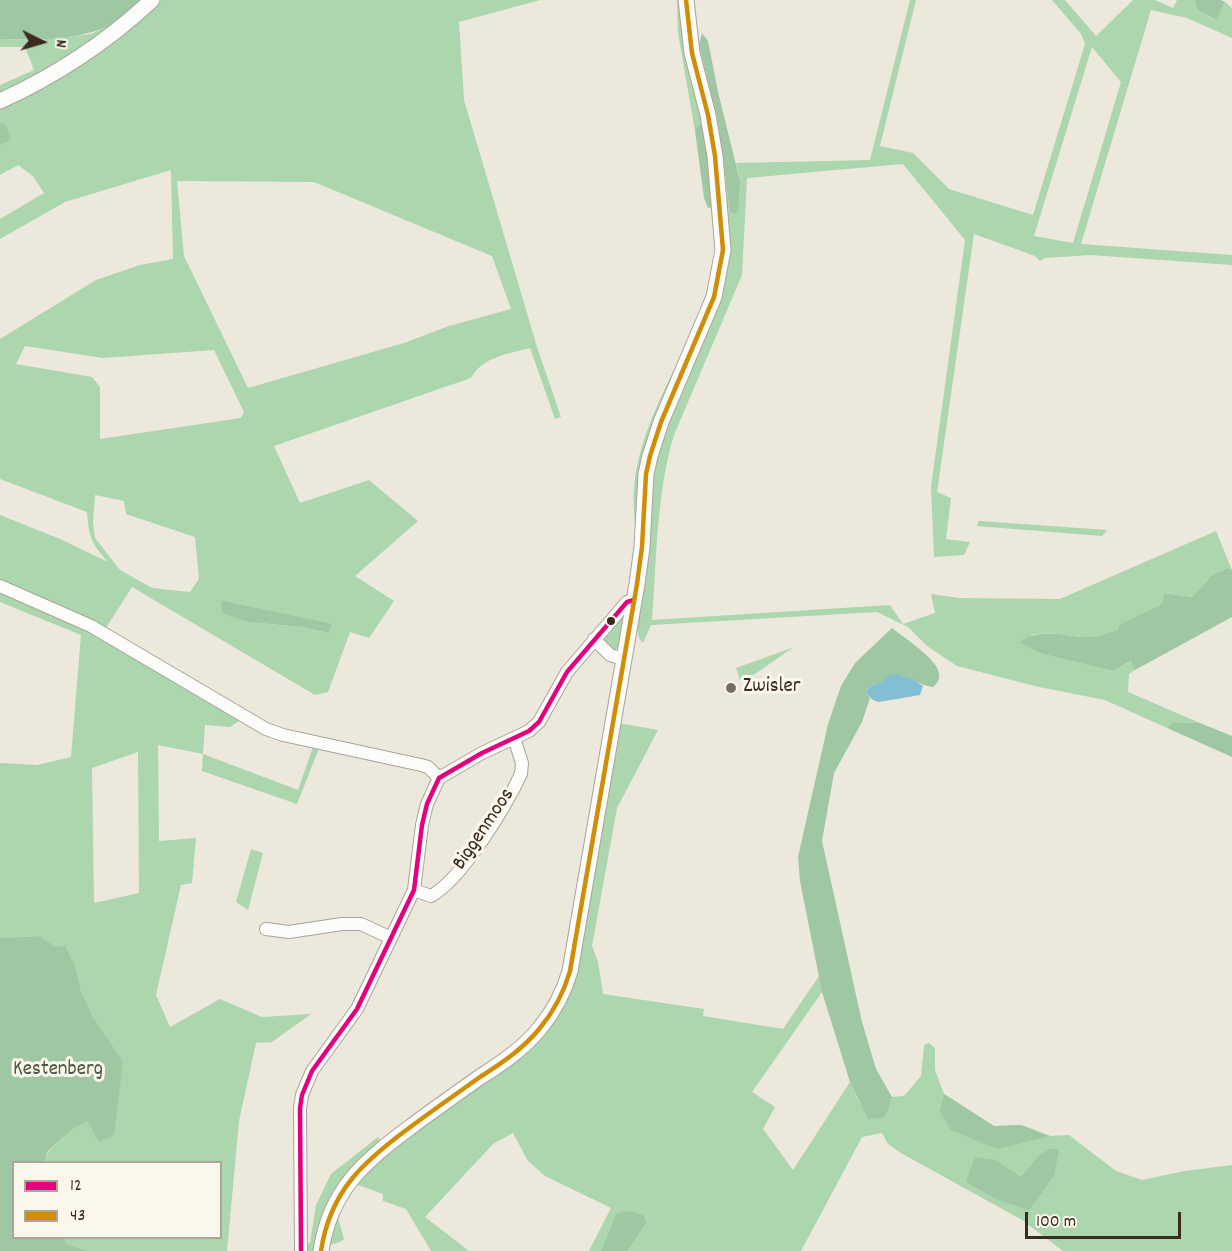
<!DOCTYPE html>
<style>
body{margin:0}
#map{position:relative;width:1232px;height:1251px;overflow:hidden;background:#ece8db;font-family:Dekko,sans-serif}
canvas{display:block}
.legend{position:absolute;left:12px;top:1161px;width:210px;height:78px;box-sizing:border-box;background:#fbf7ec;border:2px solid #aea59a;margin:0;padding:8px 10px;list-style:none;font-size:18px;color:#3b2a1e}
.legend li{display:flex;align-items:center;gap:12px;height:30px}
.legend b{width:30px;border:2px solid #aea59a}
.north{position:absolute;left:12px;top:12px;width:60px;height:60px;-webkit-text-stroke:4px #fbf7ec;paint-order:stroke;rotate:95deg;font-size:16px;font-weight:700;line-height:24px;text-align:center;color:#3b2a1e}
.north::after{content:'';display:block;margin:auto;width:21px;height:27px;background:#3b2a1e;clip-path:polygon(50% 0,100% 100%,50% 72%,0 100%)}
.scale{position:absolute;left:1025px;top:1212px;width:156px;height:27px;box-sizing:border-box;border:3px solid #3b2a1e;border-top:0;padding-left:8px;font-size:18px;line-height:21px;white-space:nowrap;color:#3b2a1e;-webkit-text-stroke:4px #fbf7ec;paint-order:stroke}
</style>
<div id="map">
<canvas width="1232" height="1251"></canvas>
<ul class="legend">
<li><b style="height:8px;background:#e5007d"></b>12</li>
<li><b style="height:8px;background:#d18d06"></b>43</li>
</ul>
<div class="north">N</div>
<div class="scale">100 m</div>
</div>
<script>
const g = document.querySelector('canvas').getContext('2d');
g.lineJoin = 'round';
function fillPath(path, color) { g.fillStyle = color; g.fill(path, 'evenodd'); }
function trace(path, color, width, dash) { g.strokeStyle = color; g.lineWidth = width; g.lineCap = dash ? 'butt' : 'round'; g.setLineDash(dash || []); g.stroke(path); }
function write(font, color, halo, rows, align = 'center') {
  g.font = font + ' Dekko,sans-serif'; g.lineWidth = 6; g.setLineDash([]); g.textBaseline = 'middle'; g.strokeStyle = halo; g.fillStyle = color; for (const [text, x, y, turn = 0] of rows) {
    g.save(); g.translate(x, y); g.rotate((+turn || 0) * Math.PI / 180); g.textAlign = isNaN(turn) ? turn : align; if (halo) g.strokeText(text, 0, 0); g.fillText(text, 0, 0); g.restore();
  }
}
fillPath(new Path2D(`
 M161,0H540L459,22L464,100L537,347L561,417L555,419L530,348C508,354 482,357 471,378L274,446L300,503L369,480L418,521L355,576L394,601L369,638L350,632L328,692L315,695L132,587L104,631L0,584V515L60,539L108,562C91,543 89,537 87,512L0,479V339L96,280L140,265L173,259L171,170L65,202L0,239V219L44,193L33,176L18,165L0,175V145L7,142L4,123H0V108ZM177,181L314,182L492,256L511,309L449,326L404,343L248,388L184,256ZM25,346L103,358L214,350L244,412L241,418L100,439V387L92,377L16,364ZM95,495L124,501L126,514L195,537L199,579L190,592L152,588L120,570L95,538L93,523ZM222,600L271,611L327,633L302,627L247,622L223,613Z
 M677,0H682L705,125L699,124L695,131L678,33Z
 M910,0H916L880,146L913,153L949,189L1033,215L1085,44L1081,34L1052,0H1065L1096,36L1133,0H1155L1173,8L1177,0H1195L1197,10L1215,20L1225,2L1232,8V38L1187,18L1151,10L1081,244L1232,255V265L1091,255L1045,258L1040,261L1035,256L974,234L937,492L951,498L946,539L970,542L964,555L934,557L931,487L965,240L903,164L747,178L742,275L674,435C656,495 657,557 652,620L890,605L903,624L935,613L931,594L959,598L1060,599L1216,531L1232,570L1228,568L1213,574L1194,597L1164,593L1162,604L1118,625L1119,629L1094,638L1047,633L1031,635L1039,653L1113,671L1132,661L1135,670L1129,674L1128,692L1200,723L1173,722L1167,728L1105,700L1039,687L957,666L927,646L908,627L877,612L651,625L643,643L639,638L637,627L653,469L668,423L723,289L696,44H699L718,122L730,212L735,214L740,181L736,163L870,160ZM1092,47L1121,82L1073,243L1034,236Z
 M123,18C84,47 43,72 0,95V85L34,70L25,47H0V39L38,40L91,34Z
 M716,244H718L710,296L674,383L637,525H635C634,513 633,500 634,488C639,428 674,375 697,320C707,296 712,270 716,244Z
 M979,521L1107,530L1102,536L977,526Z
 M0,590L69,618L242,719L230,727L205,725L203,754L298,790L314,744L320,746L297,804L202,771L203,754L158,745L159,841L196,838L192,883L181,885L156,995L170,1027L220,999L262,1017L311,1014L272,1042L256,1043L239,1121L227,1251H87L67,1244L63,1238H220V1162H45L47,1153L74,1128L89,1120L123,1061L93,1017L81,991L76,969L56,947L40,936L0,938V763L37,765L71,757L81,635L0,602ZM138,752L139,893L94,903L92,768Z
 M622,614H625L620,647L613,650L603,642L604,637Z
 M794,647L755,674L740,680L736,668Z
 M618,723L658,730L617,808L592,946L598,962L603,994L704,1009L703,1016L783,1029L819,976L822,992L752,1092L775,1107L763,1129L793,1170L850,1082L858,1100L872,1118H884L889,1109L892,1097L904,1096L921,1076L924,1045L929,1043L935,1048V1070L944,1094L994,1126L1021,1125L1050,1136L1069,1135L1116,1171L1142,1180L1185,1171L1232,1165V1251H1063L1022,1220L901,1153L888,1144L882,1133L862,1137L801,1251H628L647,1222L616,1214L601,1251H589L611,1208L545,1176L528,1161L513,1133L493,1144L425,1217L469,1251H431L406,1209L383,1201V1194L355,1184L366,1171L435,1116L566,1000L582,949Z
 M251,849L263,853L248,910L236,902Z
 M378,1137L382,1143L359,1161L317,1251H305L306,1244L310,1243L316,1205L331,1174Z
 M337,1214L344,1239L342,1241L327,1246Z`), '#abd6ae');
fillPath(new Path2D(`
 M0,0H143C136,6 129,14 122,19C86,41 41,40 0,39Z
 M1195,0H1221L1225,2L1216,20L1197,10Z
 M702,33L708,41L718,92L740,181L738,211L735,214L730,212L718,122L699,44Z
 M0,123H4L11,137L7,142L0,145Z
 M699,124L705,125L716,206L708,208L704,198L695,131Z
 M1228,568L1232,570V617L1135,670L1131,661L1113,671L1039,653L1020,642C1043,626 1065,638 1091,637C1100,637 1110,632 1119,629L1118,625L1162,604L1164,593L1193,597L1213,574Z
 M221,600L332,624L328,633L302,627L247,622L222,613Z
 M892,628C904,638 938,659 939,674C940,680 937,683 933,687C925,686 922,684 915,681C900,675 884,683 870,686L866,693L870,698L862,722L834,773L822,841L862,1022L876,1069L892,1097L889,1109L884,1118L868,1119L850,1082L822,992L800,881L798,857L828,724L841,686L855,663Z
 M1173,722L1200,723L1232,736V757L1167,728Z
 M40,936L56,947L65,946L76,969L81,991L93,1017L123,1061L114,1135L99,1142L88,1121L74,1128L47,1152L45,1162H14V1238H63L67,1244L87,1251H0V938Z
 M944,1094L994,1126L1021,1125L1050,1136L997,1149L951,1130L940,1111Z
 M1050,1149H1059L1054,1176L1029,1210L998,1200L966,1182L975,1157L995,1160L1021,1177L1040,1155Z
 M629,1211L643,1215L647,1222L628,1251H601L616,1214Z`), '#9fc7a3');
fillPath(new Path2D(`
 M894,674L914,680L923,686L920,695L879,702L873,700L866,693L870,686C878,684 885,682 889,675Z`), '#82bfd5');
const minor = new Path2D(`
 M0,586L91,626L266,729L283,735L421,765L428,767L439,778
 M594,639L610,655L624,659
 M414,890L431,896C462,879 506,806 521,774L522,763L514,738
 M266,929L289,932L342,924H361L391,938
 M301,1251L300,1108L302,1095L312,1071L357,1009L414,890L422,825L427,804L439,778L482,753L529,731L539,722L567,672L627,602L634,600`);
const major = new Path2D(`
 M0,101C55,76 108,41 152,0
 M321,1251C330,1191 363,1162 409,1128C432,1111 456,1094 480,1077C502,1063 524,1048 540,1028C554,1011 564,992 570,971L637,584L642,547L646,474L650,456L661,422L714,297L723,250L715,156L708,115L692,53L686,0`);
trace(minor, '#a9a49b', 14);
trace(major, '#a9a49b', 17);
trace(minor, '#fcfcfa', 12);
trace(major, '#fcfcfa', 15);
trace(new Path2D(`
 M301,1251L300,1108L302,1095L312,1071L357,1009L414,890L422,825L427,804L439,778L482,753L529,731L539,722L567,672L627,602L634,600`), '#e5007d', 4.5);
trace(new Path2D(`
 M321,1251C330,1191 363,1162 409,1128C432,1111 456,1094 480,1077C502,1063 524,1048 540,1028C554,1011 564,992 570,971L637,584L642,547L646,474L650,456L661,422L714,297L723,250L715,156L708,115L692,53L686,0`), '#d18d06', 4.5);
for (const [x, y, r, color] of [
 [611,621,5,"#3b2a1e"],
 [731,688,6,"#796c60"]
]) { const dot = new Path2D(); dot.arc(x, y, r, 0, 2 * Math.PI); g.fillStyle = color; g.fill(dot); trace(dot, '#fbf7ec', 2); }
write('21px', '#3b2a1e', '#fbf7ec', [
 ["Zwisler",743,688]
], 'left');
write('21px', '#3b2a1e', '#fbf7ec', [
 ["Biggenmoos",485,830,-56]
]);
write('21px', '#4c593e', '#fbf7ec', [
 ["Kestenberg",58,1071]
]);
</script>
